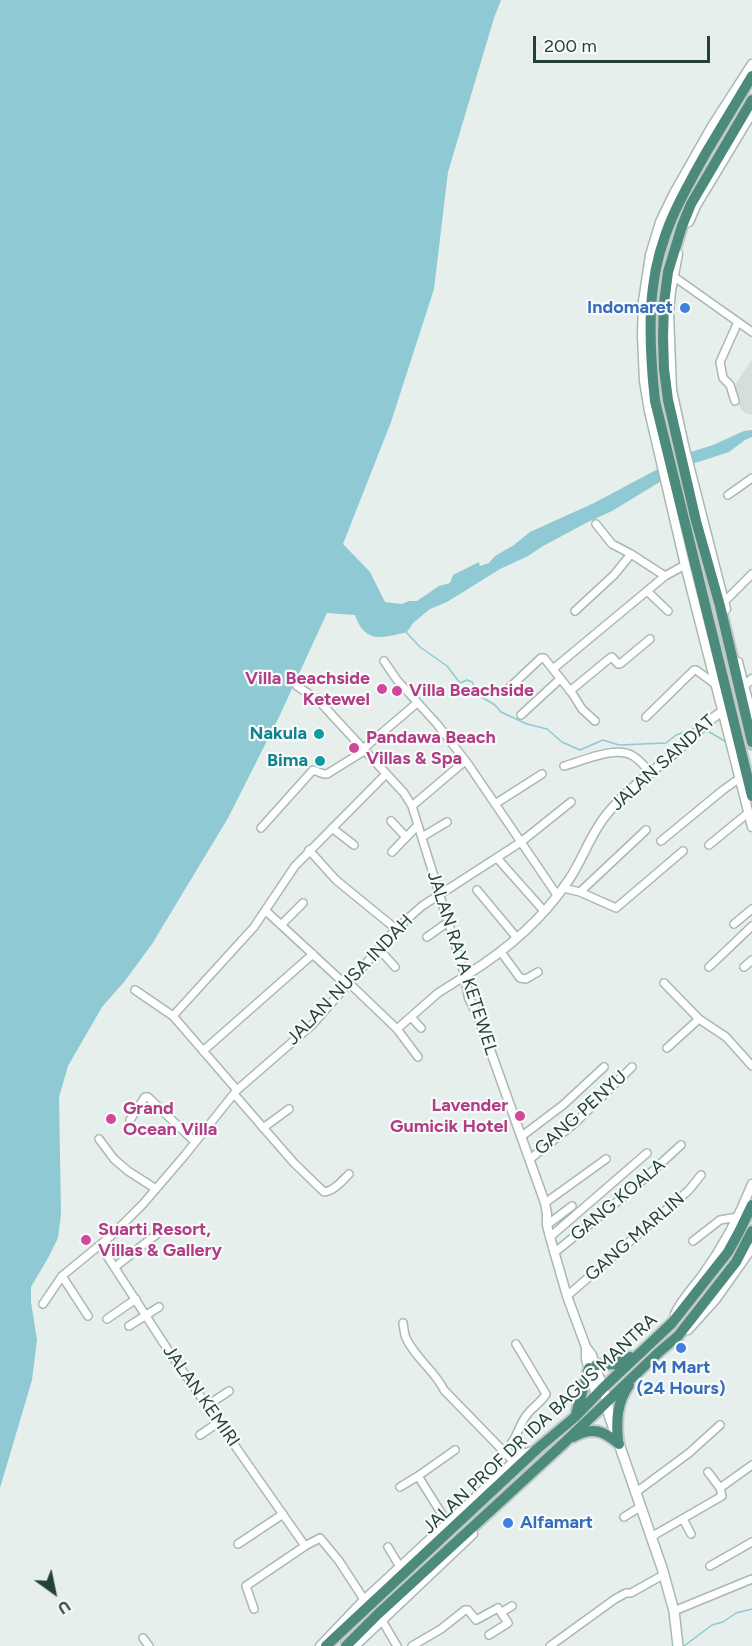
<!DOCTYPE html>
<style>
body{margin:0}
#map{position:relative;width:752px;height:1646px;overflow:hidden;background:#e6efeb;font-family:Figtree,sans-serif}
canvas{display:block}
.north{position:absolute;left:24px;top:1562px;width:60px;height:60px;-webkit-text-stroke:4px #f7fbf9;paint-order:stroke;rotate:147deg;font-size:16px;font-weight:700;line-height:24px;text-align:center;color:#24423a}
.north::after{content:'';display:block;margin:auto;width:21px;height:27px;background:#24423a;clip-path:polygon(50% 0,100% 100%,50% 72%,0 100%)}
.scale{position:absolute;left:533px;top:36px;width:177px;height:27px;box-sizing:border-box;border:3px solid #24423a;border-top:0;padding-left:8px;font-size:18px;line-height:21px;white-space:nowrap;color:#24423a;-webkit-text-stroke:4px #f7fbf9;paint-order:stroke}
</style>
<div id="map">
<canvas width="752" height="1646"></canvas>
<div class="north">U</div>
<div class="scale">200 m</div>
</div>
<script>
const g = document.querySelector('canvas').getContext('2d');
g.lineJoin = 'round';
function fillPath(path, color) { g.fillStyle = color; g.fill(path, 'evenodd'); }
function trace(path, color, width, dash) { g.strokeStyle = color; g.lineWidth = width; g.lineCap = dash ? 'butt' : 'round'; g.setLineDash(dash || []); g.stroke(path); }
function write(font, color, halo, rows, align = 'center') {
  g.font = font + ' Figtree,sans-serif'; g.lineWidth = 4.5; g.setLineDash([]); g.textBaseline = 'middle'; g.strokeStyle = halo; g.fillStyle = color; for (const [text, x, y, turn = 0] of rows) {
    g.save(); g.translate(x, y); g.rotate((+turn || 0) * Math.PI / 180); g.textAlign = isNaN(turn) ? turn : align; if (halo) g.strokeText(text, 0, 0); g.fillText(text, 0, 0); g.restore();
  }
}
fillPath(new Path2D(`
 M752,359V415L745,413L740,408L735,385Z`), '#d4dfda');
fillPath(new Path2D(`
 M0,0H501L494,18L448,172L434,289L391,422L343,544L370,572L385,602L402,604L409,601H417L439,586L450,583L453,575L479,562L480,566L489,563L495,556L514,545L530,532L594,503L688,453L713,445L744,431L752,430V437L745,440L729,452L686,466L612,511L588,522L543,546L528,556L500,569L447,602L430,609L413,623L407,632C382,638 365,644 355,615L327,613L279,717L228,818L152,944L124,982L102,1007L68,1066L59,1097L61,1214L58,1238L48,1258L31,1287V1302L37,1340L32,1380L0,1488Z`), '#8ec9d4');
trace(new Path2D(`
 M406,632L420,647L447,666L460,683L467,680L472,682L480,696L495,705L501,712L527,724L547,729L562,742L580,750L603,740L619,745L666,743L676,735L696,728
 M706,730L728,743
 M744,747L752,750
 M684,1646L712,1625L723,1622L736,1613L752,1609`), '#8ec9d4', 1.5);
const minor = new Path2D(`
 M673,276L752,332
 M735,401L730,385L723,378L720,362L738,322
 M728,495L752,478
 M596,524L612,544L631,554L665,576
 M647,591L668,611
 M724,602L752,574
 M575,611L614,575L631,554
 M384,661L397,680L437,724L468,764L557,895
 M553,669L665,576L685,565
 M297,686L319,701L404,793L412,806L465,976L438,993L397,1029
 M507,690L541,658H544L572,693L582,709L595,721
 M570,691L610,658L612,657L618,664H620L650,639
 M521,715L560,679
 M646,717L694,670H696L715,684
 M363,749L417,703
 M564,766C582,761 617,745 633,756C640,760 645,767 651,773
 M495,804L542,774
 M412,806L465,761
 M391,821L406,837
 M261,828L313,770L324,774H327L364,751
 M332,828L354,845
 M422,837L447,822
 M661,841L723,790L740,778
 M709,845L748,813
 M309,850L336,880L396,929
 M392,852L418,825
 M497,858L544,911
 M563,888L580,892L616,908L683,851
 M477,890L517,938
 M580,892L646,830
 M266,911L347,986
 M734,924L752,909
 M281,925L303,903
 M427,937L448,922
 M379,949L395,967
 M501,952L520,978L526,979L538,972
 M709,967L752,926
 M744,967L752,960
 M349,983L397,1029L418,1057
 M664,983L699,1019L726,1037L752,1066
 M135,990L173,1016L237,1090
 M173,1016L254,927L295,866L386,774
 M411,1017L421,1028
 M667,1048L699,1019
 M203,1051L313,954
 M234,1094L294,1163L324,1192C334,1191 342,1181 349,1174
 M130,1120L145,1097H148L195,1142
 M263,1128L289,1109
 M522,1136L563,1105L604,1067
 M99,1139L114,1159L128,1171L156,1189
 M530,1159L575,1123L632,1067
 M545,1203L606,1159
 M547,1225L572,1206
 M550,1237L647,1153
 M693,1241L720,1220L738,1217
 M100,1245L168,1350L305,1546
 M554,1253L634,1188L681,1145
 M115,1267L157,1234
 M62,1276L88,1316
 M567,1296L689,1190L701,1175
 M43,1304L62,1276L112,1235L143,1204L185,1155L237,1090L313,1024L396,929L422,906L521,842L571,802
 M107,1319L136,1299
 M403,1323C404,1328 404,1334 406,1338C415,1358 435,1371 444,1390L514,1462
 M129,1326L159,1307
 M516,1344L546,1394C541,1403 531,1408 526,1416C520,1424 518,1434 512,1442L522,1454
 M208,1405L229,1391
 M200,1435L219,1422
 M708,1472L720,1488
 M400,1487L418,1476
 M720,1488L752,1465
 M635,1493L689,1453L720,1425
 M624,1517L640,1507
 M683,1519L691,1534
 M448,1524L418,1476L455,1450
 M651,1537L722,1496L720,1488
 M238,1544L283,1514
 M388,1547L400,1567
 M710,1566L752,1542
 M254,1609L246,1586L305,1546L320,1538L339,1561L367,1604
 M674,1611L752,1579
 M502,1612L512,1606
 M380,1617L397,1646
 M143,1638L149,1646
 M412,1646L441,1629L465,1610H468L476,1620L498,1608L508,1623L489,1635
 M550,1646L615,1599L626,1593H631L663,1575`);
const tertiary = new Path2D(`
 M752,64L712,126L674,193L660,222L650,255L643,301L642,335L644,381L649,411L685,565L752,827
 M689,222L696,206L752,113
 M678,254L671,291L669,313L672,390L684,445L726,609
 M738,662L752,716
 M741,688L752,679
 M675,1314C681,1300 693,1288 702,1276C723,1247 739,1217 752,1184
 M688,1330L716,1299L752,1248
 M586,1347L592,1355L603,1388
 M596,1395L586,1359V1347L567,1296L550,1237L547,1225V1214L545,1203L478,1016L469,998L465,976C504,952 542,920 568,881C583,860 590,834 607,814C627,789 654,771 678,750C693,737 706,721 723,711
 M320,1646L364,1600L522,1454L536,1450
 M355,1646L473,1534`);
const secondary = new Path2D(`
 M603,1388L607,1401L609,1415L662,1568L674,1611L678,1646`);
const trunk = new Path2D(`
 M752,76C737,101 722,126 707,151C682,195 659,235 653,287C648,324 651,364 655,401L752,796
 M752,100L691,204L682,226L668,272L664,303L663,337L664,369L668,400L696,521L720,606L752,742
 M596,1365L616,1364L630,1357
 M576,1414L589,1368
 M573,1437C593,1426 604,1431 619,1444
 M618,1440C616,1420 617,1402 629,1385
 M326,1646L537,1449L575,1417L603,1388L672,1323L728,1252L739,1232L752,1205
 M346,1646L378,1614L563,1444L659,1352L678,1336L736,1262L752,1231`);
trace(minor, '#a8b8b2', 10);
trace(tertiary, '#a8b8b2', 11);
trace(secondary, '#a4bbb3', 12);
trace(trunk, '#c2cac8', 14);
trace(minor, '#fff', 7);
trace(tertiary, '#fff', 8);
trace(secondary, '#fff', 9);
trace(trunk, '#4c8a7c', 10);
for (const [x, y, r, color] of [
 [685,308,6,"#3f7fe0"],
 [382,689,6,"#d1479c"],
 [397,691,6,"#d1479c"],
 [319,734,6,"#0f9aa8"],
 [354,748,6,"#d1479c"],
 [320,761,6,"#0f9aa8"],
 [520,1116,6,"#d1479c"],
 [111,1119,6,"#d1479c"],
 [86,1240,6,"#d1479c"],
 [681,1348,6,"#3f7fe0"],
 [508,1523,6,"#3f7fe0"]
]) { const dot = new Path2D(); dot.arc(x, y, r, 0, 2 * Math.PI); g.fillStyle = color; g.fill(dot); trace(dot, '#f7fbf9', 2); }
write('bold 18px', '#366cbe', '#f7fbf9', [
 ["Indomaret",673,308],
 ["M Mart",681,1368,"center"],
 ["(24 Hours)",681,1389,"center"],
 ["Alfamart",520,1523,"left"]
], 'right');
write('bold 18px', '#b23c85', '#f7fbf9', [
 ["Villa Beachside",370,679,"right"],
 ["Ketewel",370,700,"right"],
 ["Villa Beachside",409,691],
 ["Pandawa Beach",366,738],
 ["Villas & Spa",366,759],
 ["Lavender",508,1106,"right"],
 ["Gumicik Hotel",508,1127,"right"],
 ["Grand",123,1109],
 ["Ocean Villa",123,1130],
 ["Suarti Resort,",98,1230],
 ["Villas & Gallery",98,1251]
], 'left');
write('bold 18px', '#0d838f', '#f7fbf9', [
 ["Nakula",307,734],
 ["Bima",308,761]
], 'right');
write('18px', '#24423a', '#f7fbf9', [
 ["JALAN SANDAT",663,763,-42],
 ["JALAN RAYA KETEWEL",462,963,72],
 ["JALAN NUSA INDAH",350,980,-46],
 ["GANG PENYU",581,1113,-42],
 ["GANG KOALA",618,1200,-40],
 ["GANG MARLIN",635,1237,-41],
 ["JALAN KEMIRI",201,1396,55],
 ["JALAN PROF DR IDA BAGUS MANTRA",540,1424,-43]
]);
</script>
